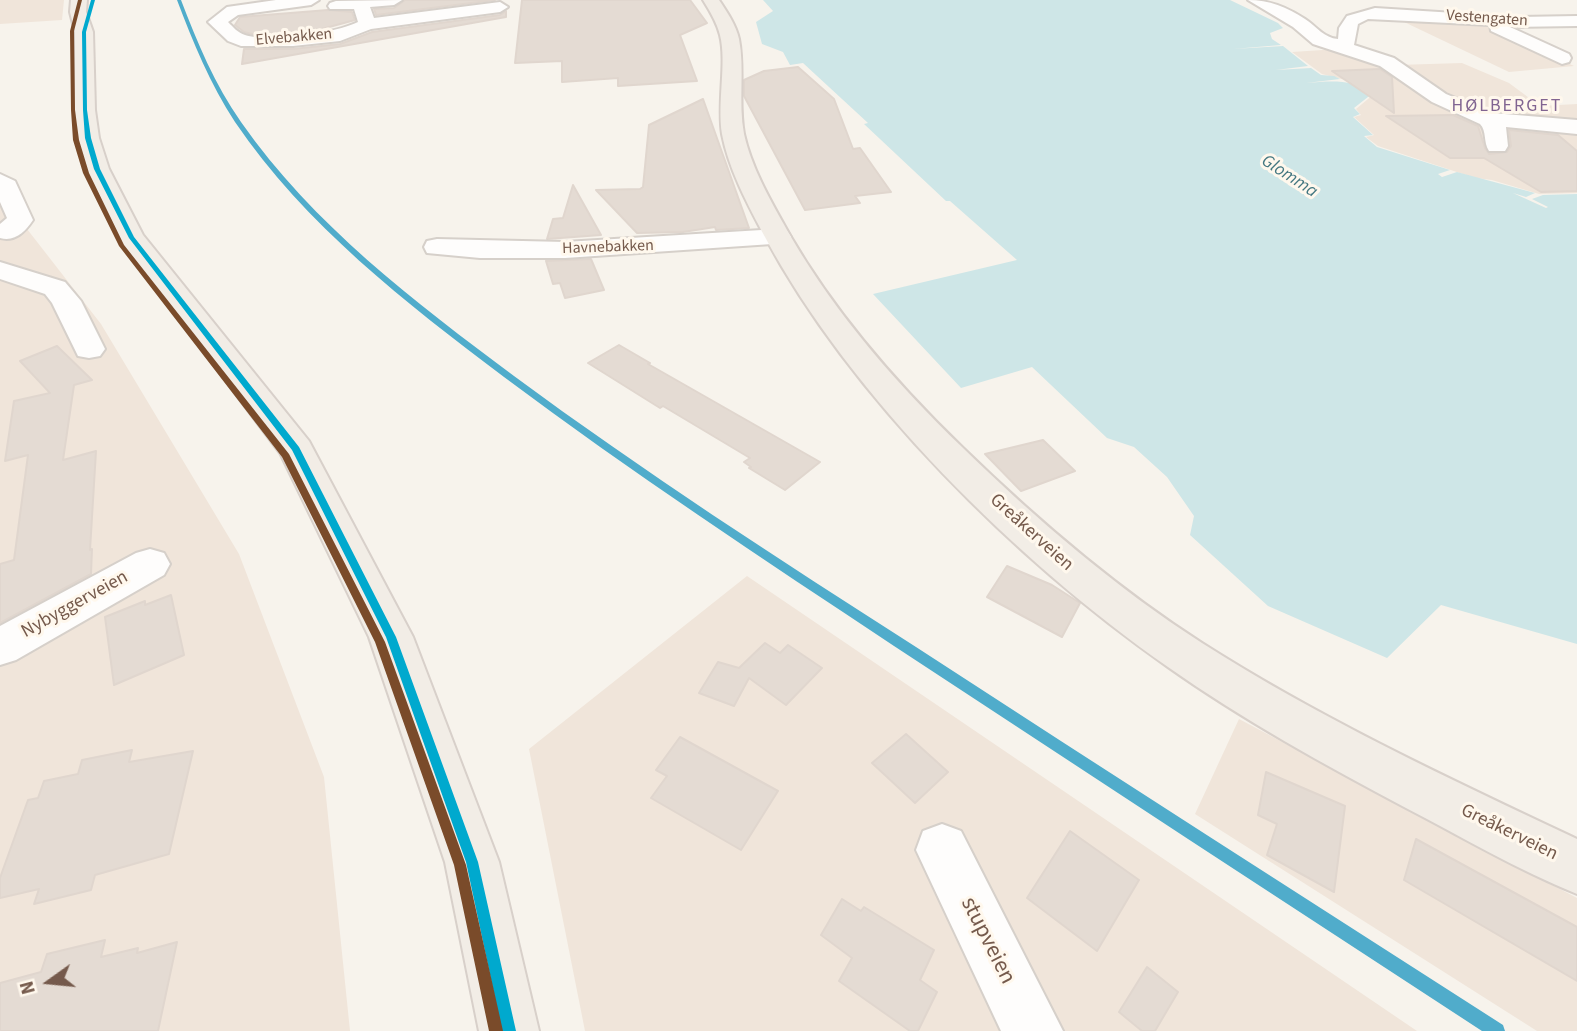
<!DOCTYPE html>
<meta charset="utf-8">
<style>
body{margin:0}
#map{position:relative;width:1577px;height:1031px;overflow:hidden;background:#f7f3ec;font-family:"Source Sans 3",sans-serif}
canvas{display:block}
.north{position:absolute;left:14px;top:947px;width:70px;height:70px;-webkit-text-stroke:5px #fff8ed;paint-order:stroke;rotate:255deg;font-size:19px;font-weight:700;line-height:28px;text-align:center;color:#755a4c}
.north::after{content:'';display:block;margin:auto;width:24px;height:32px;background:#755a4c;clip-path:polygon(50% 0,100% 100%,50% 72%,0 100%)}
</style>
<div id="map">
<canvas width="1577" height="1031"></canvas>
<div class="north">N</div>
</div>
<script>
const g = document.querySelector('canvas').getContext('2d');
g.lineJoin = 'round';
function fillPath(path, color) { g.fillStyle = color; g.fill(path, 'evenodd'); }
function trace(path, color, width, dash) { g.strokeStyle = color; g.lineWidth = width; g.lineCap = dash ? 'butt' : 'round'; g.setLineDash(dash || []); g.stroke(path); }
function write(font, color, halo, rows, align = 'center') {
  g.font = font + ' "Source Sans 3",sans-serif'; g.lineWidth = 6; g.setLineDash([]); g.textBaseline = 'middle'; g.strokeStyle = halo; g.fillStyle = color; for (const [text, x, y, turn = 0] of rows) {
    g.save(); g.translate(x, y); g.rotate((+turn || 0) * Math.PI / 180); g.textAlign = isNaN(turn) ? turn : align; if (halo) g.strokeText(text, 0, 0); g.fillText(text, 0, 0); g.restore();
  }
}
fillPath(new Path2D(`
 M0,0H64L62,20L0,24Z
 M1402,21H1476L1574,66L1509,72Z
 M1338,49L1397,65L1462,63L1509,83L1540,106L1577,104V193L1539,194L1492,180L1475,178L1378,146L1366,137L1374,135L1354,117L1361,115L1356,109L1374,94L1361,84L1322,74L1292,52Z
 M0,181L20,220L101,324L239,554L324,777L350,1031H0Z
 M747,576L1417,1031H585L529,749Z
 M1239,719L1577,898V1031H1537L1195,814Z`), '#f0e5da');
fillPath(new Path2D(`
 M763,0H1230L1278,23L1283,28L1270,33L1272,39L1281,45L1233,49L1283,46L1308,66L1276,70L1311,68L1321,75L1334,76L1340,79L1306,83C1332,81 1352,79 1373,93L1354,108L1360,114L1353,117L1373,135L1364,136L1377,147L1450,170L1438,174L1442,177L1457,172L1535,193L1526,197L1513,193L1546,208L1548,207L1532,199L1543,195L1577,194V644L1441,605L1387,658L1268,606L1190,535L1194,516L1167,477L1134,447L1107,438L1032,367L961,388L873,294L1017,260L950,201H946L864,124L868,123L803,63L790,65L783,52L762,44L756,22L773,11Z`), '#cee6e7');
const building = new Path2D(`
 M405,0H495L376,15L374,9L394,8Z
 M522,0H690L707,23L680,35L697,81L618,86V78L562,82V61L515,63Z
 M328,10L352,12L355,20L318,30L285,35H256L244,32L235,25L240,17Z
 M506,11V17L242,64L244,49H293L340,44L372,32L500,15Z
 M798,67L834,99L853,149L860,148L891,192L855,196L860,203L805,210L744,96V80L764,71Z
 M1380,69L1392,77L1394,113L1332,71Z
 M703,99L749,228L716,230L715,227L683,232L637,233L596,190L640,189L643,187L649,125Z
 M1453,115L1478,126L1485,148L1489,154L1507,152L1511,146L1509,130L1558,135L1577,151V191L1541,192L1484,158H1450L1386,116Z
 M573,185L601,235L547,239L553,219L563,218Z
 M591,259L604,290L565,298L560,283L553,284L546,261Z
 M619,345L650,363L648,364L820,462L785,490L749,468L751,467L744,462L750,458L663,406L660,408L588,363Z
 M57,346L92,380L74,385L63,460L96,451L90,550L92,549L91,574L0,623V564L14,560L28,455L5,461L14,401L50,393L20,361Z
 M1043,440L1075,471L1021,491L985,454Z
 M1007,566L1052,585L1080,603L1062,637L987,597Z
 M171,595L184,655L114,685L105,617L145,601V605Z
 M765,643L780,653L788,645L822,668L786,705L749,678L734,706L699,693L718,662L739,668Z
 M906,734L948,772L915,803L872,763Z
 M680,737L778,791L741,850L651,798L667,776L656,770Z
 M132,750L129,762L193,751L169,854L95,875L91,890L34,904L39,889L0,898V878L28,800L38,798L44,781L78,774L82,760Z
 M1266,772L1345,806L1334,892L1267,855L1277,824L1258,815Z
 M1070,831L1139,880L1097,951L1027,898Z
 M1416,839L1577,927V981L1404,880Z
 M842,899L861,911L864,907L934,950L920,980L937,992L918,1031H910L839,981L852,958L821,935Z
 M105,940L101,957L138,948L137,953L177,942L158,1031H0V983L41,972L47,954Z
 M1147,967L1178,992L1155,1031H1142L1119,1012Z`);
fillPath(building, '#e4dbd3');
trace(building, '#e0d6ce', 2);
const minor = new Path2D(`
 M276,0H319L311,5L238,15L228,22C233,27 238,33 245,35C269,43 336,33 358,22L354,9H330L328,6L330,3L336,1L402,0L394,5L370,7L374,18L500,2L508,7L500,12L371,29L340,41L293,46H241L228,41L208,22L227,7Z
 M1248,0C1269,0 1287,7 1305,19C1317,27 1324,38 1338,39L1339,28L1347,16L1375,8L1519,17L1577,16V26L1510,27L1569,54L1571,58L1569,62L1562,64L1491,31L1490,25L1368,19L1358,24L1354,45L1394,58L1446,94L1492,113L1577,120V134L1506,127L1508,146L1505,151H1489C1483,142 1487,131 1480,124L1432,102L1380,66L1313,44L1293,27Z
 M0,174L15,181L33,220C25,232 15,242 0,238V224L7,218L0,202Z
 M778,229L787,231L791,237L787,243L565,258H480L427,253L424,247L427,241L437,239L565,242Z
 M0,262L65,282L81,301L105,349L100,356L89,358L78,356L52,303L45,294L0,279Z
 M150,549L164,553L170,564L164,575L16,660L0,665V626L136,553Z
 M942,824L961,831L1063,1031H1001L916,850L923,831Z`);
const major = new Path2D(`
 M71,0H87L86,12L93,32L95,110L99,138L109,169L143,235L309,441L413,637L499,862L539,1031H479L445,862L369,637L280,453L118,237L85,169L77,138L75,110V32L70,12Z
 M703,0H719C727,12 736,25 739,39C745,69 738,102 744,134C752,170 773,205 791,237C837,316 897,384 962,447C1036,519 1115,587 1202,643C1321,719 1450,779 1577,839V894C1518,870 1462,837 1406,808C1325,765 1243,720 1168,667C1018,562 852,399 765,237C748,205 729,170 722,134C717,102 727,63 720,35C717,23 710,11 703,0Z`);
trace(minor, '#d6d0ca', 4);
trace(major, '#d8d0ca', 4);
fillPath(minor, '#fefdfc');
fillPath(major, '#f2ede6');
fillPath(new Path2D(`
 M91,0H95L86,32L87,110L91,138L100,169L134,237L299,447L396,637L478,862L516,1031H502L466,862L386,637L292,450L129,238L94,169L85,138L83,110L82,32Z`), '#00a9ce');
fillPath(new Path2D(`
 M78,0H82L74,31L75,110L79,140L89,173L124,245L289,454L385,642L466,865L503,1031H489L454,865L375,642L282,457L119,246L83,173L73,140L71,110L70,31Z`), '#7a4b2a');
fillPath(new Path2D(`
 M177,0H181C197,42 215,85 241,122C313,225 415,302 514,376C644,472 780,560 916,647C1111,774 1307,899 1503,1025L1505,1031H1482C1286,903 1090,775 894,646C763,559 631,472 504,377C406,303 305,225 235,122C210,84 193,42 177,0Z`), '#50accb');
write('16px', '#755a4c', '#fff8ed', [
 ["Vestengaten",1487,19,4],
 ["Elvebakken",294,38,-5],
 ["Havnebakken",608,248,-2]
]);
g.letterSpacing = '2px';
write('18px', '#816491', '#fff8ed', [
 ["HØLBERGET",1507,107]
]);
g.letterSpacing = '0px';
write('italic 18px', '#437781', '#fff8ed', [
 ["Glomma",1289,177,33]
]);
write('19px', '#755a4c', '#fff8ed', [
 ["Greåkerveien",1031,533,42],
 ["Nybyggerveien",75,605,-29],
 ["Greåkerveien",1509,833,26]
]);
write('23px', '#755a4c', '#fff8ed', [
 ["stupveien",987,941,63]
]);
</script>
